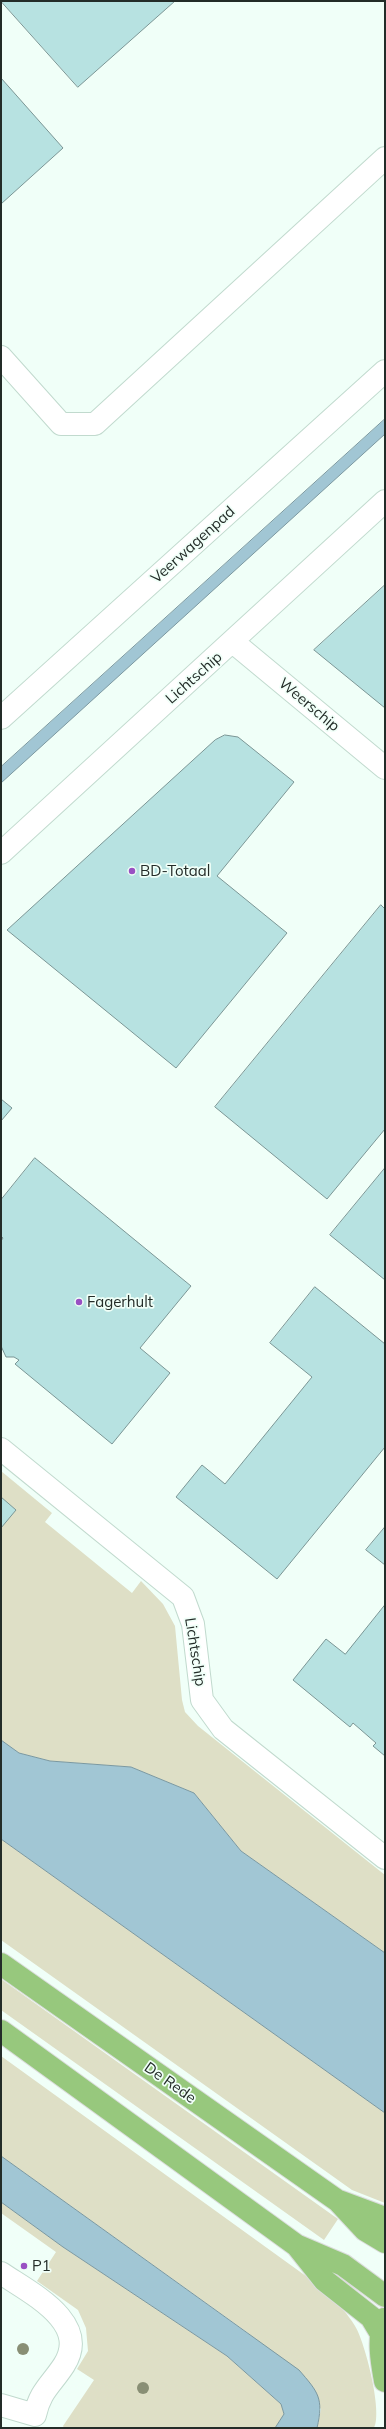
<!DOCTYPE html>
<style>
body{margin:0}
#map{position:relative;width:386px;height:2429px;overflow:hidden;background:#f0fff8;font-family:Mulish,sans-serif}
canvas{display:block}
.frame{position:absolute;inset:0;border:2px solid #232c28;pointer-events:none}
</style>
<div id="map">
<canvas width="386" height="2429"></canvas>
<div class="frame"></div>
</div>
<script>
const g = document.querySelector('canvas').getContext('2d');
g.lineJoin = 'round';
function fillPath(path, color) { g.fillStyle = color; g.fill(path, 'evenodd'); }
function trace(path, color, width, dash) { g.strokeStyle = color; g.lineWidth = width; g.lineCap = dash ? 'butt' : 'round'; g.setLineDash(dash || []); g.stroke(path); }
function write(font, color, halo, rows, align = 'center') {
  g.font = font + ' Mulish,sans-serif'; g.lineWidth = 3.5; g.setLineDash([]); g.textBaseline = 'middle'; g.strokeStyle = halo; g.fillStyle = color; for (const [text, x, y, turn = 0] of rows) {
    g.save(); g.translate(x, y); g.rotate((+turn || 0) * Math.PI / 180); g.textAlign = isNaN(turn) ? turn : align; if (halo) g.strokeText(text, 0, 0); g.fillText(text, 0, 0); g.restore();
  }
}
fillPath(new Path2D(`
 M1,1471L52,1513L45,1522L132,1593L141,1581L163,1604L175,1626L182,1700L185,1712L198,1726L385,1875V1953L241,1851L194,1793L131,1767L50,1761L19,1753L1,1740Z
 M1,1839L385,2113V2203L352,2190L1,1940Z
 M1,1979L338,2219L324,2240L1,2010Z
 M1,2056L328,2292C337,2303 348,2314 355,2326C365,2342 383,2412 374,2428H317L321,2409L248,2333L1,2156Z
 M1,2202L63,2247L227,2356L281,2404L284,2414L275,2428H64L63,2426L94,2380L77,2369L88,2351L86,2328L78,2310L37,2281L56,2252L1,2213Z`), '#dedfc6');
const water = new Path2D(`
 M385,419V434L1,783V767Z
 M1,1740L19,1753L50,1761L131,1767L194,1793L241,1851L385,1953V2113L1,1839Z
 M1,2156L299,2370C318,2392 324,2398 317,2428H275L284,2414L281,2404L227,2356L63,2247L1,2202Z`);
fillPath(water, '#a1c6d4');
trace(water, '#7b98a0', 1);
const building = new Path2D(`
 M1,1H175L78,87Z
 M1,78L63,148L1,204Z
 M385,585V708L314,650Z
 M225,735L238,737L294,782L217,876L287,933L176,1068L7,930L215,740Z
 M381,905L385,909V1129L327,1199L215,1107Z
 M1,1099L12,1108L1,1121Z
 M35,1158L191,1286L140,1348L170,1373L112,1444L15,1364L19,1360L14,1357H6L1,1346V1241L3,1238L1,1236V1200Z
 M385,1168V1280L330,1235Z
 M315,1287L385,1344V1447L277,1579L176,1497L202,1465L225,1484L312,1377L270,1343Z
 M1,1497L16,1510L1,1528Z
 M385,1527V1565L366,1550Z
 M385,1605V1756L373,1746L376,1743L353,1723L350,1727L293,1680L326,1639L345,1654Z`);
fillPath(building, '#b7e2e1');
trace(building, '#7b9695', 1);
const minor = new Path2D(`
 M1,357L61,424H95L385,158
 M233,642L385,768
 M1,718L385,371
 M1,853L385,501
 M1,1449L183,1597L193,1624L202,1700L223,1729L385,1858
 M1,2273C30,2293 91,2322 64,2365C51,2385 40,2391 35,2415L1,2405`);
const major = new Path2D(`
 M1,1964L338,2201L365,2230L385,2242
 M1,2031L296,2245L343,2265L385,2296
 M339,2201L385,2218
 M297,2246L324,2280L371,2317L380,2332
 M384,2319C378,2340 381,2359 385,2381`);
trace(minor, '#c1dace', 24);
trace(major, '#dcdddd', 24);
trace(minor, '#fff', 22);
trace(major, '#97c87d', 22);
g.fillStyle = '#898f75';
for (const [x, y] of [
 [23,2349],
 [143,2388]
]) { g.beginPath(); g.arc(x, y, 6, 0, 2 * Math.PI); g.fill(); }
for (const [x, y, r, color] of [
 [132,871,4,"#9950c3"],
 [79,1302,4,"#9950c3"],
 [24,2266,4,"#9950c3"]
]) { const dot = new Path2D(); dot.arc(x, y, r, 0, 2 * Math.PI); g.fillStyle = color; g.fill(dot); trace(dot, '#f0fff8', 1.5); }
write('15px', '#232c28', '#f0fff8', [
 ["Veerwagenpad",193,545,-42],
 ["Lichtschip",194,678,-42],
 ["Weerschip",309,705,40],
 ["Lichtschip",195,1652,81],
 ["De Rede",170,2083,35]
]);
write('15px', '#232c28', '#f0fff8', [
 ["BD-Totaal",140,871],
 ["Fagerhult",87,1302],
 ["P1",32,2266]
], 'left');
</script>
